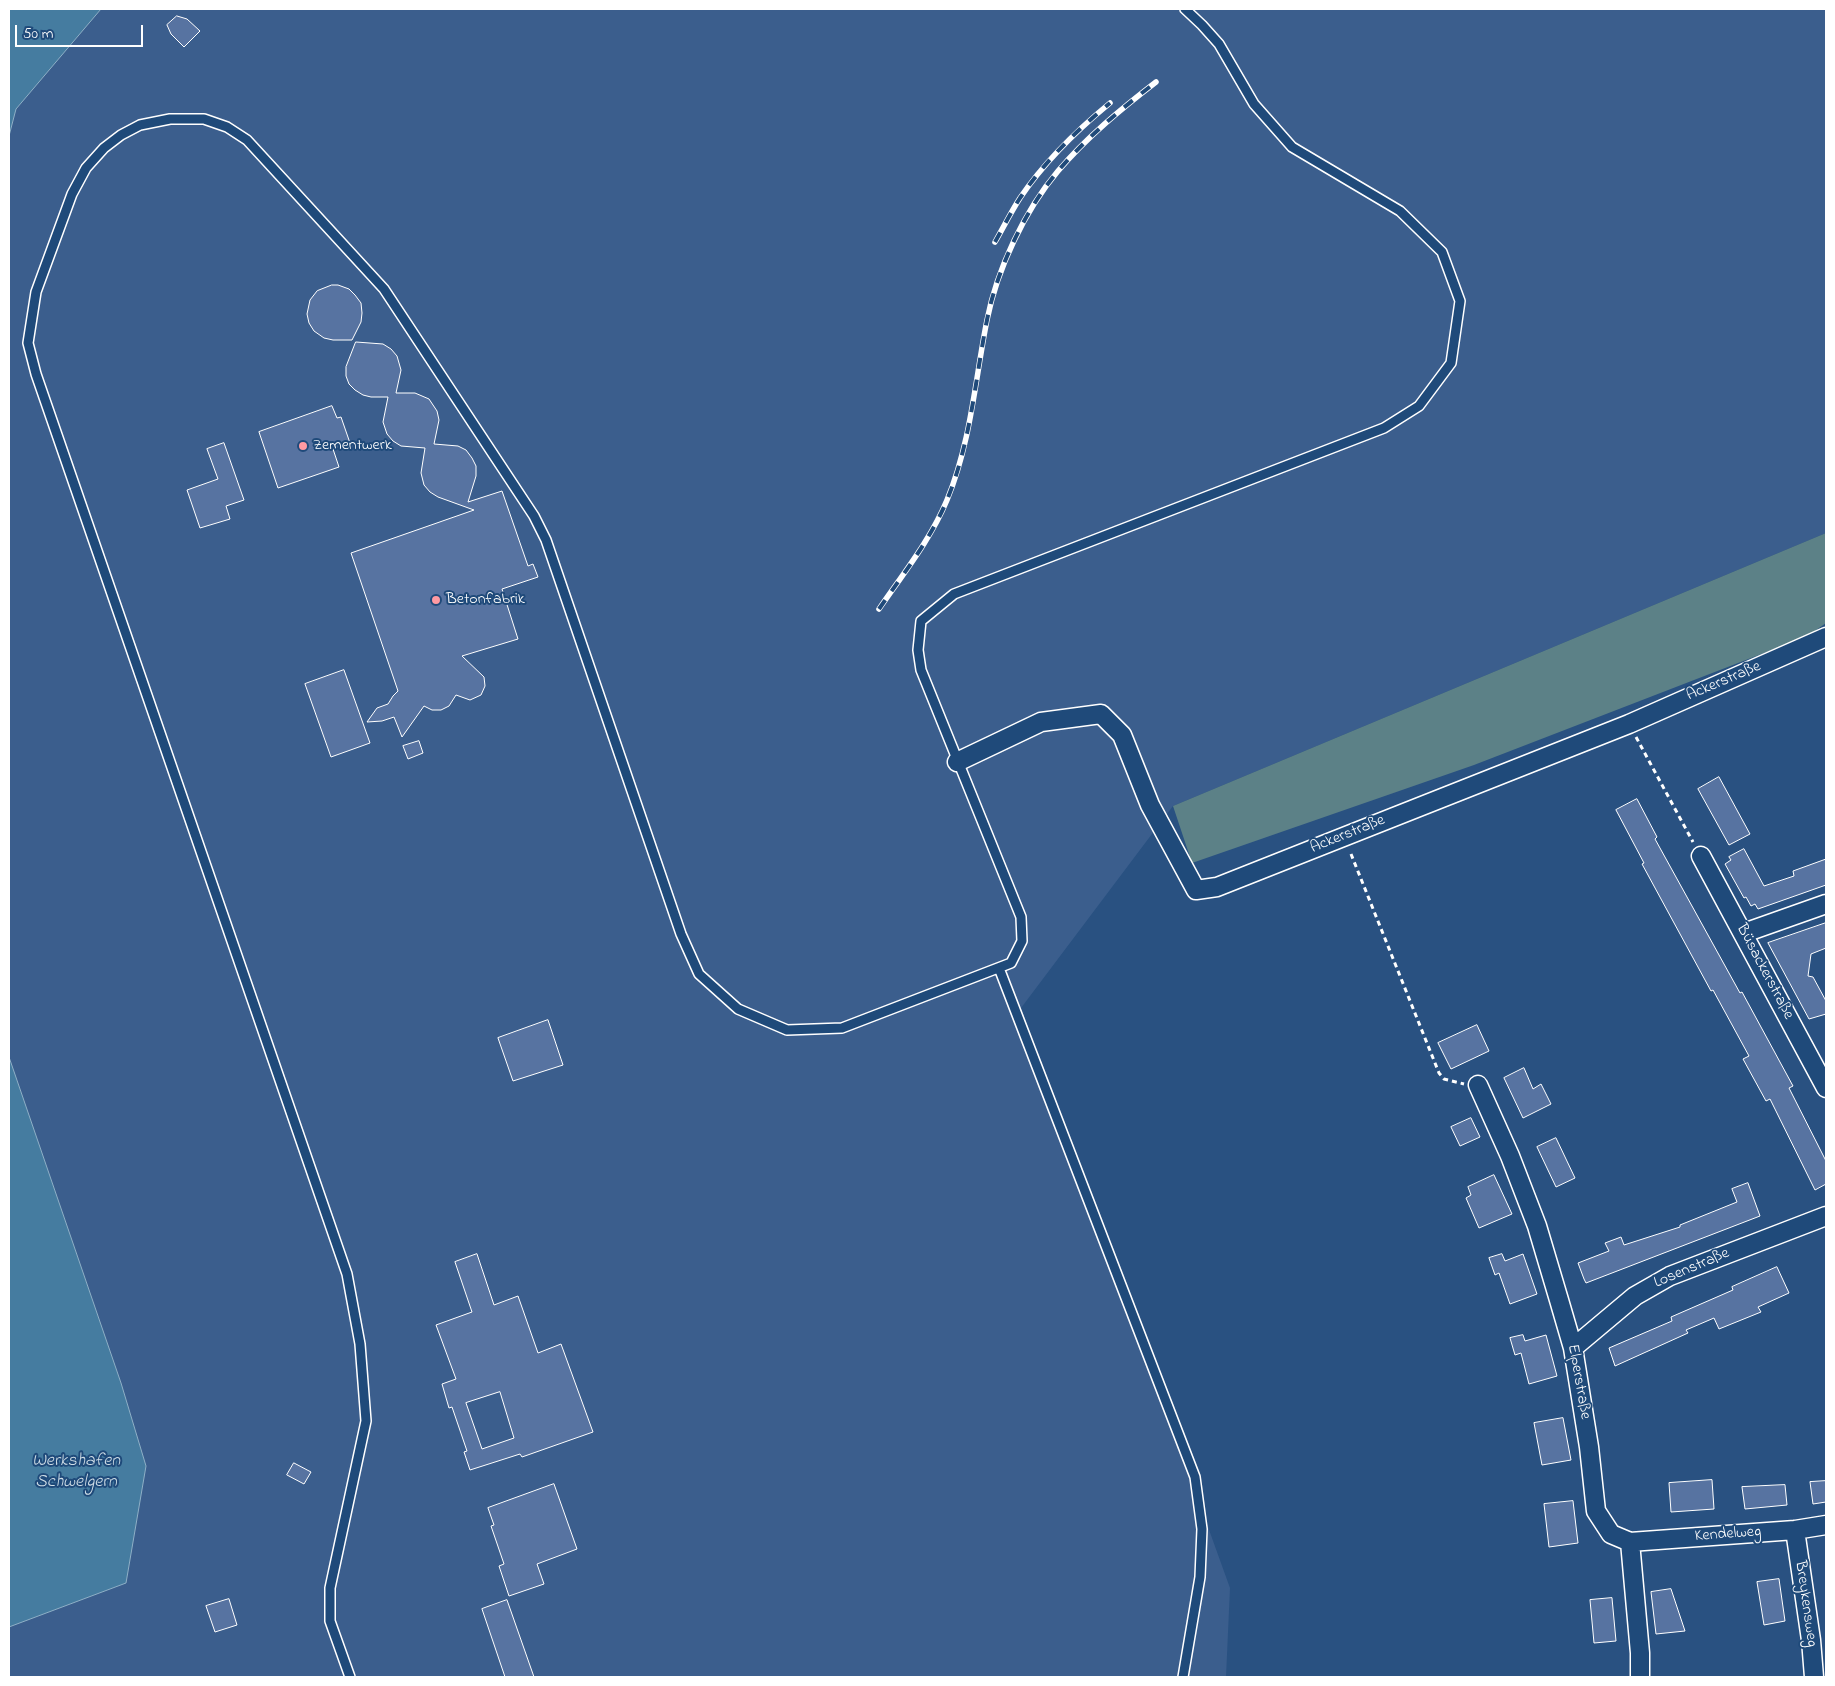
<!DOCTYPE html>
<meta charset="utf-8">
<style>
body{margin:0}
#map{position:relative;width:1835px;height:1686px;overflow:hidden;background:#295181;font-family:"Indie Flower",sans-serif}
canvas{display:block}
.frame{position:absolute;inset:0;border:10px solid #fff;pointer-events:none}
.scale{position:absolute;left:15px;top:25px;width:128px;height:22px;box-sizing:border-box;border:2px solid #fff;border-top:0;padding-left:6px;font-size:15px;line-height:18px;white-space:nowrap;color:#fff;-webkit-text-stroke:4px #1f4a7a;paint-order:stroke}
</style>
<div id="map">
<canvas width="1835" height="1686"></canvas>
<div class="frame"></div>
<div class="scale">50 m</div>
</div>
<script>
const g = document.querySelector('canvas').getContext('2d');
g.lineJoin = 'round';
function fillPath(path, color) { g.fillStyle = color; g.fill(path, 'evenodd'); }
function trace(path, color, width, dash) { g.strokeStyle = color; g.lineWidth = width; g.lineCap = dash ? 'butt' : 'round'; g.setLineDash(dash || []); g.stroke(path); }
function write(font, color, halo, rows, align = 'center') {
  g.font = font + ' "Indie Flower",sans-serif'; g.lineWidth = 4; g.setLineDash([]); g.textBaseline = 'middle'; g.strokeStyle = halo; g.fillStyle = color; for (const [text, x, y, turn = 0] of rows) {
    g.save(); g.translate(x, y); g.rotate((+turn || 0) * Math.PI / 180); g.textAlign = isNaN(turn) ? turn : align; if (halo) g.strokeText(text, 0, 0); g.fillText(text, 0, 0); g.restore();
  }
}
fillPath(new Path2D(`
 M101,9H1826V533L1173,806L1021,1008L1230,1588L1226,1677H9V1627L126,1583L146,1466L121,1383L9,1057V136L16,109Z`), '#3b5e8d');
fillPath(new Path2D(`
 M1826,533V623L1808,636L1474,765L1192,863L1173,806Z`), '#5c8187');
const water = new Path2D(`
 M9,9H101L16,109L9,136Z
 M9,1057L121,1383L146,1466L126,1583L9,1627Z`);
fillPath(water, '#457ca0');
trace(water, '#8fb0c6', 1);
const building = new Path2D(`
 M177,16L187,19L200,31L184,47L171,34L167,25Z
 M332,285H338L349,289L355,295L361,303L362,313L361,322L352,340H333L324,338L314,331L309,323L307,314L310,300L317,291Z
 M356,342L383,344L391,349L397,356L401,370L396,393H415L429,399L437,411L439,420L434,444L458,446L466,450L472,458L476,466V476L468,502L502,491L528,566L533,564L538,577L502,589L518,639L462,656L484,677L485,686L481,695L470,700L456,695L449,706L441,710H432L424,706L402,737L394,717L382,721L367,722L377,708L388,704L393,696L398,691L351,553L474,510L438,497L430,492L424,485L421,473L425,448L401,446L393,441L387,434L383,422L388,397H371L363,395L355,390L349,384L346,376V367Z
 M332,406L337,418L341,417L350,443L333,449L339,467L278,488L259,432Z
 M224,443L244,500L226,506L230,519L200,528L187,490L218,479L207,449Z
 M344,670L370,743L331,757L305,684Z
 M419,741L423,753L408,759L403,746Z
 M1719,777L1750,834L1729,845L1698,789Z
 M1637,799L1657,837L1655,839L1740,993L1742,992L1793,1086L1789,1088L1826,1161V1184L1815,1190L1770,1099L1766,1101L1743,1059L1749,1056L1713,990L1711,991L1642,864L1644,863L1616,810Z
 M1744,849L1764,886L1794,876L1793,871L1826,859V885L1758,909L1755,904L1751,906L1746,897L1744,898L1725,864L1731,860L1729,857Z
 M1826,923V948L1811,954L1808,976L1813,977L1826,1001V1014L1809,1019L1768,943Z
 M548,1020L563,1065L513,1081L498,1038Z
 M1477,1025L1489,1051L1451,1069L1438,1043Z
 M1524,1068L1533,1089L1541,1084L1551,1104L1523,1118L1504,1078Z
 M1471,1118L1480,1137L1460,1146L1451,1127Z
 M1556,1138L1575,1178L1556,1187L1537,1147Z
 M1494,1175L1512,1214L1479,1228L1466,1198L1471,1195L1468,1187Z
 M1748,1183L1760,1216L1586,1283L1584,1279L1578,1263L1609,1251L1605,1243L1621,1237L1624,1245L1680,1227V1225L1737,1202L1732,1189Z
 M477,1254L494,1305L518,1296L538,1353L561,1344L593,1432L522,1457L520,1454L470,1470L464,1452L467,1451L452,1407L449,1408L442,1384L456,1379L436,1325L472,1312L455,1262ZM500,1392L514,1438L482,1449L466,1403Z
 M1502,1254L1505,1261L1523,1254L1537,1294L1510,1304L1499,1273L1495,1275L1489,1258Z
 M1777,1267L1789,1293L1758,1307L1761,1312L1719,1329L1714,1318L1686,1330L1688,1333L1615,1366L1609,1348L1672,1321L1671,1317L1733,1290L1732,1287Z
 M1523,1335L1525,1341L1546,1335L1557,1376L1529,1384L1521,1353L1515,1355L1510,1338Z
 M1563,1418L1571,1460L1542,1465L1534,1423Z
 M294,1463L311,1472L304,1484L287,1475Z
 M1712,1480L1714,1509L1671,1512L1669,1483Z
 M1826,1481V1502L1813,1504L1810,1482Z
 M554,1484L577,1549L537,1564L544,1584L509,1596L499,1566L504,1564L491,1526L494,1525L488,1508Z
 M1785,1485L1787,1505L1745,1509L1742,1487Z
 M1573,1501L1578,1543L1549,1547L1544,1504Z
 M1779,1579L1785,1621L1764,1625L1757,1582Z
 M1671,1589L1685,1631L1656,1634L1651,1592Z
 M1612,1598L1616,1641L1594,1643L1590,1600Z
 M229,1599L237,1625L215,1632L206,1606Z
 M507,1600L534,1677H505L482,1609Z`);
fillPath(building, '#5773a1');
trace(building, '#fff', 1);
const lane = new Path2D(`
 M999,968L1195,1477L1202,1529L1200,1577L1183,1677
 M350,1677L330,1621V1588L366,1421L360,1344L347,1274L36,374L28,343L36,292L72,194L86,168L104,148L121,135L140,125L170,119H204L227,127L247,140L384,289L534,516L546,540L681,934L699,974L738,1009L787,1030L842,1028L1011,963L1022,941L1021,917L921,670L918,650L921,621L954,594L1384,428L1419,406L1451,363L1460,301L1442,252L1400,211L1292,147L1254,104L1219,44L1202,25L1185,9`);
const street = new Path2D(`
 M957,762L1041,722L1101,714L1122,735L1150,805L1196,890L1217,887L1629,724L1826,637
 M1701,856L1826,1088
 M1744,933L1826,904
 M1478,1085L1510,1156L1537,1226L1559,1300L1573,1348L1589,1447L1596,1511L1611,1534L1630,1542L1640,1653V1677
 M1573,1348L1635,1296L1670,1276L1826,1216
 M1795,1530L1811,1640L1814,1677
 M1630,1542L1795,1530L1826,1525`);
trace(lane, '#fff', 12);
trace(street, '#fff', 21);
trace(new Path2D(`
 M1636,737L1693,842
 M1351,854L1439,1073L1444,1079L1464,1084`), '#fff', 3, [5, 4]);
trace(lane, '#1f4a7a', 9);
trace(street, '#1f4a7a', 18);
const rail = new Path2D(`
 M995,242C1003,228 1011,212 1020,198C1045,161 1076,131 1110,103
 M879,609C903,574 931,539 947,500C971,442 975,380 987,320C997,269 1025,210 1058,171C1087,137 1121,109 1156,82`);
trace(rail, '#fff', 5.5);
trace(rail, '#1f4a7a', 4, [11]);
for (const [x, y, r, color] of [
 [303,446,5,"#ff9aa2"],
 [436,600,5,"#ff9aa2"]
]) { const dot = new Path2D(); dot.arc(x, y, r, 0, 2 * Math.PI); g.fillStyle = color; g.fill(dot); trace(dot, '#1f4a7a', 2); }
write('16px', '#fff', '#1f4a7a', [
 ["Zementwerk",313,446],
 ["Betonfabrik",446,600]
], 'left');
write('16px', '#fff', '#1f4a7a', [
 ["Ackerstraße",1724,682,-23],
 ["Ackerstraße",1348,835,-22],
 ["Büsackerstraße",1764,972,62],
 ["Losenstraße",1692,1269,-23],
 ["Elperstraße",1578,1382,80],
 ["Kendelweg",1728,1535,-4],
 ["Breykensweg",1805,1604,82]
]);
write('italic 18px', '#d0dee7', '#1f4a7a', [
 ["Werkshafen",76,1462],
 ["Schwelgern",76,1483]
]);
</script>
